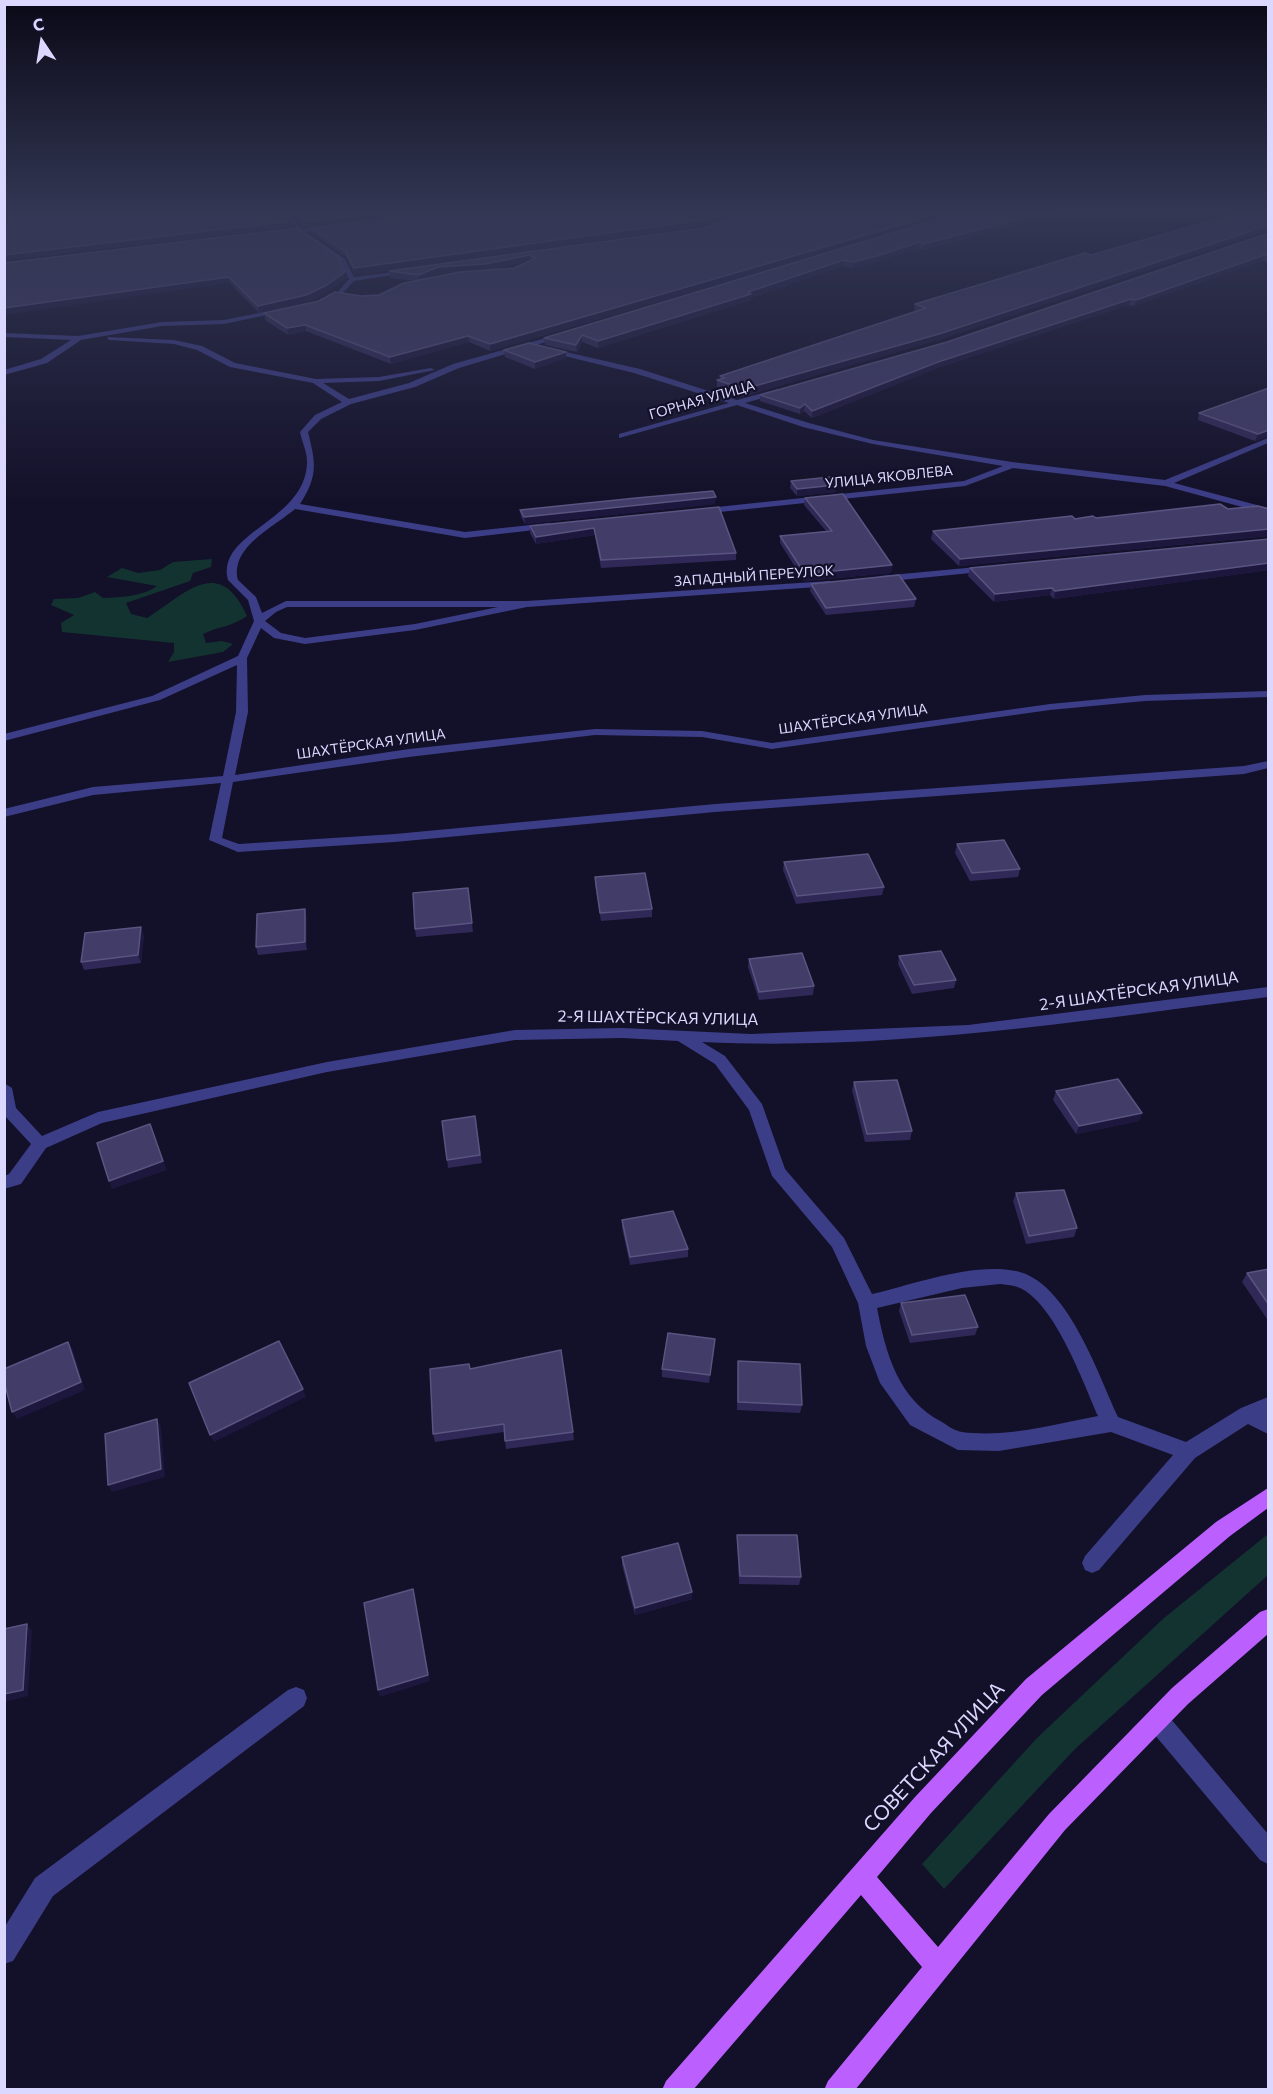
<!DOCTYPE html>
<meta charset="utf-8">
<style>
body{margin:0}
#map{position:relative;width:1273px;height:2094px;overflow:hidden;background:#131029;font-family:Commissioner,sans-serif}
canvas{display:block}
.frame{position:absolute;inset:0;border:6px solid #dbd8ff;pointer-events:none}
.north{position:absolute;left:12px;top:12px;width:60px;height:60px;-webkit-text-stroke:4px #131029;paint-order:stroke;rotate:348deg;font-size:16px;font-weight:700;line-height:24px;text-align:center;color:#dbd8ff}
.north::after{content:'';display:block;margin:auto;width:21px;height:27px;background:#dbd8ff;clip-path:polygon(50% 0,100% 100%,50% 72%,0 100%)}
</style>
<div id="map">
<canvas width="1273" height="2094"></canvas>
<div class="frame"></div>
<div class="north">С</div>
</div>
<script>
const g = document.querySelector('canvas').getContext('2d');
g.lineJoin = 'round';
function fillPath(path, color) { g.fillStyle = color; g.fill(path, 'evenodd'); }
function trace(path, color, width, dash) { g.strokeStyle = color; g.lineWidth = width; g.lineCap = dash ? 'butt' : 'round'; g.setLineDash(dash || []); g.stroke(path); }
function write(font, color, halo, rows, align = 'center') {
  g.font = font + ' Commissioner,sans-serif'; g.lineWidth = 4.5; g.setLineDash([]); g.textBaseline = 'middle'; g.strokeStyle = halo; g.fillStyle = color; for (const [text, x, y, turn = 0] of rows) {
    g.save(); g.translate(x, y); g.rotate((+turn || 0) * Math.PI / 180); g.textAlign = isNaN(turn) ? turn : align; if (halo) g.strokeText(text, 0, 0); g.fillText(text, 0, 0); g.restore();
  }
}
fillPath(new Path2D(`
 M212,559L211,567L193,573L190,581L126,603L131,614L147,618C185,594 219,554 247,616C232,627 219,626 203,634L206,643L222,641L233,644L223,652L168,662L174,652V643L62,632L61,623L74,615L51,605L54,599L78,598L95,592L103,598C121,597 141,597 157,586L107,577L122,568L138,573L160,570L173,562Z
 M1268,1534V1575L1075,1749L944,1889L922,1864L1037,1738L1164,1618Z`), '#133330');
fillPath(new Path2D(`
 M285,214H291L302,229L332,226L330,229L306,232L345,259L354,277L409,270L412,272L354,281L340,296L320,301V299L336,294L349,279L340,261L299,233L280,234V232L297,229Z
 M712,214L723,216L726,224L704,230V228L720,223L718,218Z
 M284,308L286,311L224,324L162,326L81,340L47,363L4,375V370L41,359L71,340L4,337V333L78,336L162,322L224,320Z
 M564,333L566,336L459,368L415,387L351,404L321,419L308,432C316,464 318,476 300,504L465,532L549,523L554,526L552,528L465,538L295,509C274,527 230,547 238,580L256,597L262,613L286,601H527L829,581L832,582V586L527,607L415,630L305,644L274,638L261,628L247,658L248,712L235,775L409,749L595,729L702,731L772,743L1050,704L1145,695L1268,691V697L1145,701L1050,710L772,749L702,737L595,735L409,757L233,782L222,838L239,844L395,834L715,804L1244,766L1268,761V768L1244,774L715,812L395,842L238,852L209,840L221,783L93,795L4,817V809L93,787L223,776L236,712L237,665L160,700L4,741V734L152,696L238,656L254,621L248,600L228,580C216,532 304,522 307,464C308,454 302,442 300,432L315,415L342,402L313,383L230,367L197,350L174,344L109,340L107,337L174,340L202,346L235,363L316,379L379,377L431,368L435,370L379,381L323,383L349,399L409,383L453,364ZM287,607H498L415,624L305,638L281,633L265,621L276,612Z
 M544,347L640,369L737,400L778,389L781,393L745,403L809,423L873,440L1012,462L1165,480L1268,438V443L1174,483L1268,508V514L1165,486L1013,468L965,486L701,514L697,511L698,509L964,481L1003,466L873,444L803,427L737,405L619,438V434L729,403L634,373L544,351Z
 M988,566L991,567V571L880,582L875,579L880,576Z
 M1268,987V997C1080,1021 892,1051 702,1042L725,1056L762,1104L785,1169L844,1238L872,1294C914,1284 973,1262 1016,1271C1067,1281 1098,1374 1118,1417L1186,1442L1241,1408L1268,1397V1434L1248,1424L1195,1458L1099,1570L1092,1573L1085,1570L1082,1563L1085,1556L1173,1455L1111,1432L999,1451L958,1450L910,1425L880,1383L866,1346L858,1303L832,1247L772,1176L749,1110L715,1064L678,1041L622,1038L515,1040L327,1072L102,1123L46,1148L21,1184L4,1189V1176L9,1174L31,1144L4,1115V1083L12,1088L16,1108L42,1136L98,1112L327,1062L515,1030L622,1028L751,1034L968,1025ZM1000,1284C1008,1285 1015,1285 1022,1289C1056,1307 1083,1382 1098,1416C1055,1424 1007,1438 962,1432C955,1431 948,1426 942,1422C898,1399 886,1354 877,1308L962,1288Z
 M296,1687L304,1690L307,1698L304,1706L53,1896L13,1961L4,1964V1928L35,1878L288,1690Z
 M1157,1709L1165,1712L1268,1834V1864L1260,1860L1149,1728L1146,1720L1149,1712Z`), '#3c3d87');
fillPath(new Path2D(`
 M1268,1488V1508L1230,1536L1042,1695L931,1813L877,1877L938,1947L1049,1814L1172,1688L1260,1612L1268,1609V1634L1188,1704L1065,1830L855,2090H824L828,2081L922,1967L861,1895L693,2090H662L666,2081L915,1797L1026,1679L1216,1522Z`), '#bb60fe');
fillPath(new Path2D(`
 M293,214H716L717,222L702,226L355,275L346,257L312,233L311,228L374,220L303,227Z
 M717,214H1057L923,250L919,248L877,262L852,269L844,266L751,298V300L598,348L582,342L577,352L545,345L544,338L919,225L490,351L469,342L391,364L306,331L288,335L265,320L264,313L361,296L379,295L417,281L390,278L389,271L703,228L726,221L725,215ZM530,261L514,268L423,279L439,273L486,270Z
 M1269,214V231L1267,230L938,340L744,396L717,387V380L720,379V376L917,311L914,310L915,304L1224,219Z
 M1269,233V262L1262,261L1134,306L1129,305L937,368L812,418L804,411L800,414L760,401V395L947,342Z
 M4,263L346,278L328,292L307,302L259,313L230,283Z
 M504,350L566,352V358L535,369L505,357Z
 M1269,388V436L1255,441L1198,420L1199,413Z
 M791,481L836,492L797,496L790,488Z
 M805,498L892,565L891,573L804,581L780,543V536L826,531L804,505Z
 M715,504L525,524L521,517L520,510Z
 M719,507L736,553V560L601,568L595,535L536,544L530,533V526Z
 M1228,509H1269V536L959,566L931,539L933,531Z
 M1269,539V570L1054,599L1050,595L994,602L968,576L970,568Z
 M811,584L916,599L914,607L826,615L810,591Z
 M957,844L1020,869L1018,877L970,881L955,853Z
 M784,862L884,887L882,895L796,904L783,870Z
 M595,877L652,909V917L601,921L595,885Z
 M468,888L473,932L416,937L415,929Z
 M307,917V950L258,955L256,947Z
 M144,935L141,963L84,970L81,962Z
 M899,956L956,980L954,988L912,994L898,964Z
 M749,959L814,986L813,995L759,1000L748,967Z
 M854,1082L912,1131L910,1140L865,1142L852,1090Z
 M1056,1091L1142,1113L1139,1121L1076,1134L1053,1100Z
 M475,1116L482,1163L448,1168L442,1121Z
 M1016,1193L1077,1228L1074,1237L1026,1244L1013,1201Z
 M622,1220L688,1249V1257L630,1265L622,1228Z
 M1269,1269V1318L1267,1319L1242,1282L1247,1273Z
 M901,1303L978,1327L975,1335L910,1343L899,1311Z
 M714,1347L709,1383L662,1377V1369Z
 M738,1361L802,1405L800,1413L737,1410Z
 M470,1369L573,1432L574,1440L506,1449L504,1432L435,1442L433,1434Z
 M737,1535L801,1577L799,1585L739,1584L737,1542Z
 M622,1557L692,1599L635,1615L622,1565Z`), '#302957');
fillPath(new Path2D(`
 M4,214H38L4,217Z
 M375,214H434L303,227L302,221Z
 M938,214H957L490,351V344Z
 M1038,214H1057L923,250L924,244Z
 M717,216V222L702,226L355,275L354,268Z
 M292,221L293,227L4,261V255Z
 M1269,225L1267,230L938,340L744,396V389Z
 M920,242L919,248L877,262L852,269L853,262Z
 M530,255L531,261L486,270L439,273L419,281V275L438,267Z
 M1264,255L1262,261L1134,306L1136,300Z
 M844,260V266L751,298V300L598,348V341Z
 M345,272L346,278L328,292L307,302L259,313L258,306Z
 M229,277L230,283L4,315V308Z
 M1131,299L1129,305L937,368L812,418V411L938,362Z
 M305,325L306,331L288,335L287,328Z
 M582,335V342L577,352L576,345Z
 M468,336L469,342L391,364L390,357Z
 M566,352V358L535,369V362Z
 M805,404L804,411L800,414V408Z
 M1269,430V436L1255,441L1258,434Z
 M836,485V492L797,496V489Z
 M716,497L715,504L525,524L524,517Z
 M594,528L595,535L536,544V537Z
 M1269,529L1268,536L959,566L960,559Z
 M1269,563V570L1054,599L1055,591Z
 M892,565L891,573L804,581L805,574Z
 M1052,588L1050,595L994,602L995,594Z
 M305,909L307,917V950L305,942Z
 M141,927L144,935L141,963L138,955Z
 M1142,1113L1139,1121L1076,1134L1079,1126Z
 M150,1124L167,1170L112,1189L109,1181Z
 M68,1342L73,1350L85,1390L17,1419L12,1412Z
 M303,1389L306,1397L214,1442L210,1435Z
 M157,1419L161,1427L165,1477L112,1492L108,1485Z
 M413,1589L430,1681L380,1697L378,1690Z
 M692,1592V1599L635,1615V1608Z
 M27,1624L32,1631L28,1696L4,1702V1694Z`), '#1d173d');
const building = new Path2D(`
 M39,214H285L292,221L4,255V219Z
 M297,214H375L302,221Z
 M421,214H716L717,216L702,220L354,268L345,251L311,228Z
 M726,214H938L490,344L468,336L390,357L305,325L287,328L264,313L319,301L335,292L361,296L379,295L404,283L460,272L514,268L536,258L530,255L485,264L438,267L419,275L389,271L703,228L727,220Z
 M956,214H1038L924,244L920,242L877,256L853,262L844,260L748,292L751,294L598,341L582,335L576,345L544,338Z
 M1241,214H1269V225L939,334L744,389L717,380L725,378L720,376L926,308L915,304L1085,253L1091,255L1220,218L1224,219Z
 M297,228L337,256L345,272L327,285L306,295L258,306L229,277L4,308V263Z
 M1269,233V256L1264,255L1136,300L1131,299L938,362L812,411L805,404L800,408L760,395L947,342Z
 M529,343L566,352L535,362L504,350Z
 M1269,388V430L1258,434L1199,413Z
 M831,477L836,485L797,489L791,481Z
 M713,491L716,497L524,517L520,510L636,498Z
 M843,494L892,565L805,574L780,536L832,531L805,498Z
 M1220,504L1228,509L1258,506L1269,509V529L960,559L933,531L1072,516L1075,519L1093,516L1096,518Z
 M719,507L736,553L601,560L594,528L536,537L530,526Z
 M1269,539V563L1055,591L1052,588L995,594L970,568Z
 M899,575L916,599L826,608L811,584Z
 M1004,840L1020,869L972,873L957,844Z
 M868,854L884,887L797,896L784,862Z
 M645,873L652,909L600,913L595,877Z
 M468,888L472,923L415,929L413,893Z
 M305,909V942L256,947L257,914Z
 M141,927L138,955L81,962L85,933Z
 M941,951L956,980L914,985L899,956Z
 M802,953L814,986L759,992L749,959Z
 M1118,1079L1142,1113L1079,1126L1056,1091Z
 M897,1080L912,1131L867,1134L854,1082Z
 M475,1116L480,1155L447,1160L442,1121Z
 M150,1124L163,1161L109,1181L97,1143Z
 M1064,1190L1077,1228L1029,1236L1016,1193Z
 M673,1211L688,1249L630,1257L622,1220Z
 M1269,1269V1305L1247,1273Z
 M965,1295L978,1327L912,1335L901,1303Z
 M668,1333L715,1339L710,1375L662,1369Z
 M279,1341L303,1389L210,1435L189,1383Z
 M68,1342L81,1382L12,1412L4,1381V1369Z
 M561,1350L573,1432L505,1441L504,1424L433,1434L430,1369L469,1364L470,1369Z
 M738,1361L800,1364L802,1405L738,1402Z
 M157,1419L161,1469L108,1485L105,1434Z
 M737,1535H797L801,1577L740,1576Z
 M678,1543L692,1592L635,1608L622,1557Z
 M413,1589L428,1675L378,1690L364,1603Z
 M27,1624L23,1690L4,1694V1629Z`);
fillPath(building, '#423c69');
trace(building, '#5a5480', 1.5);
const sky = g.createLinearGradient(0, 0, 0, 507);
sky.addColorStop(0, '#0a0917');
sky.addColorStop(0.42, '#333754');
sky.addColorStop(1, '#33375400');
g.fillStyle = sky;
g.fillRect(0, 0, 1273, 507);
write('14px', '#dbd8ff', '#131029', [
 ["ГОРНАЯ УЛИЦА",702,400,-16],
 ["УЛИЦА ЯКОВЛЕВА",889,477,-6],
 ["ЗАПАДНЫЙ ПЕРЕУЛОК",754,576,-4],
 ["ШАХТЁРСКАЯ УЛИЦА",853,719,-8],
 ["ШАХТЁРСКАЯ УЛИЦА",371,744,-8]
]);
write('16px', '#dbd8ff', '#131029', [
 ["2-Я ШАХТЁРСКАЯ УЛИЦА",1139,991,-8],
 ["2-Я ШАХТЁРСКАЯ УЛИЦА",658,1018,1]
]);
write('20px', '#dbd8ff', '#131029', [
 ["СОВЕТСКАЯ УЛИЦА",934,1757,-47]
]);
</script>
